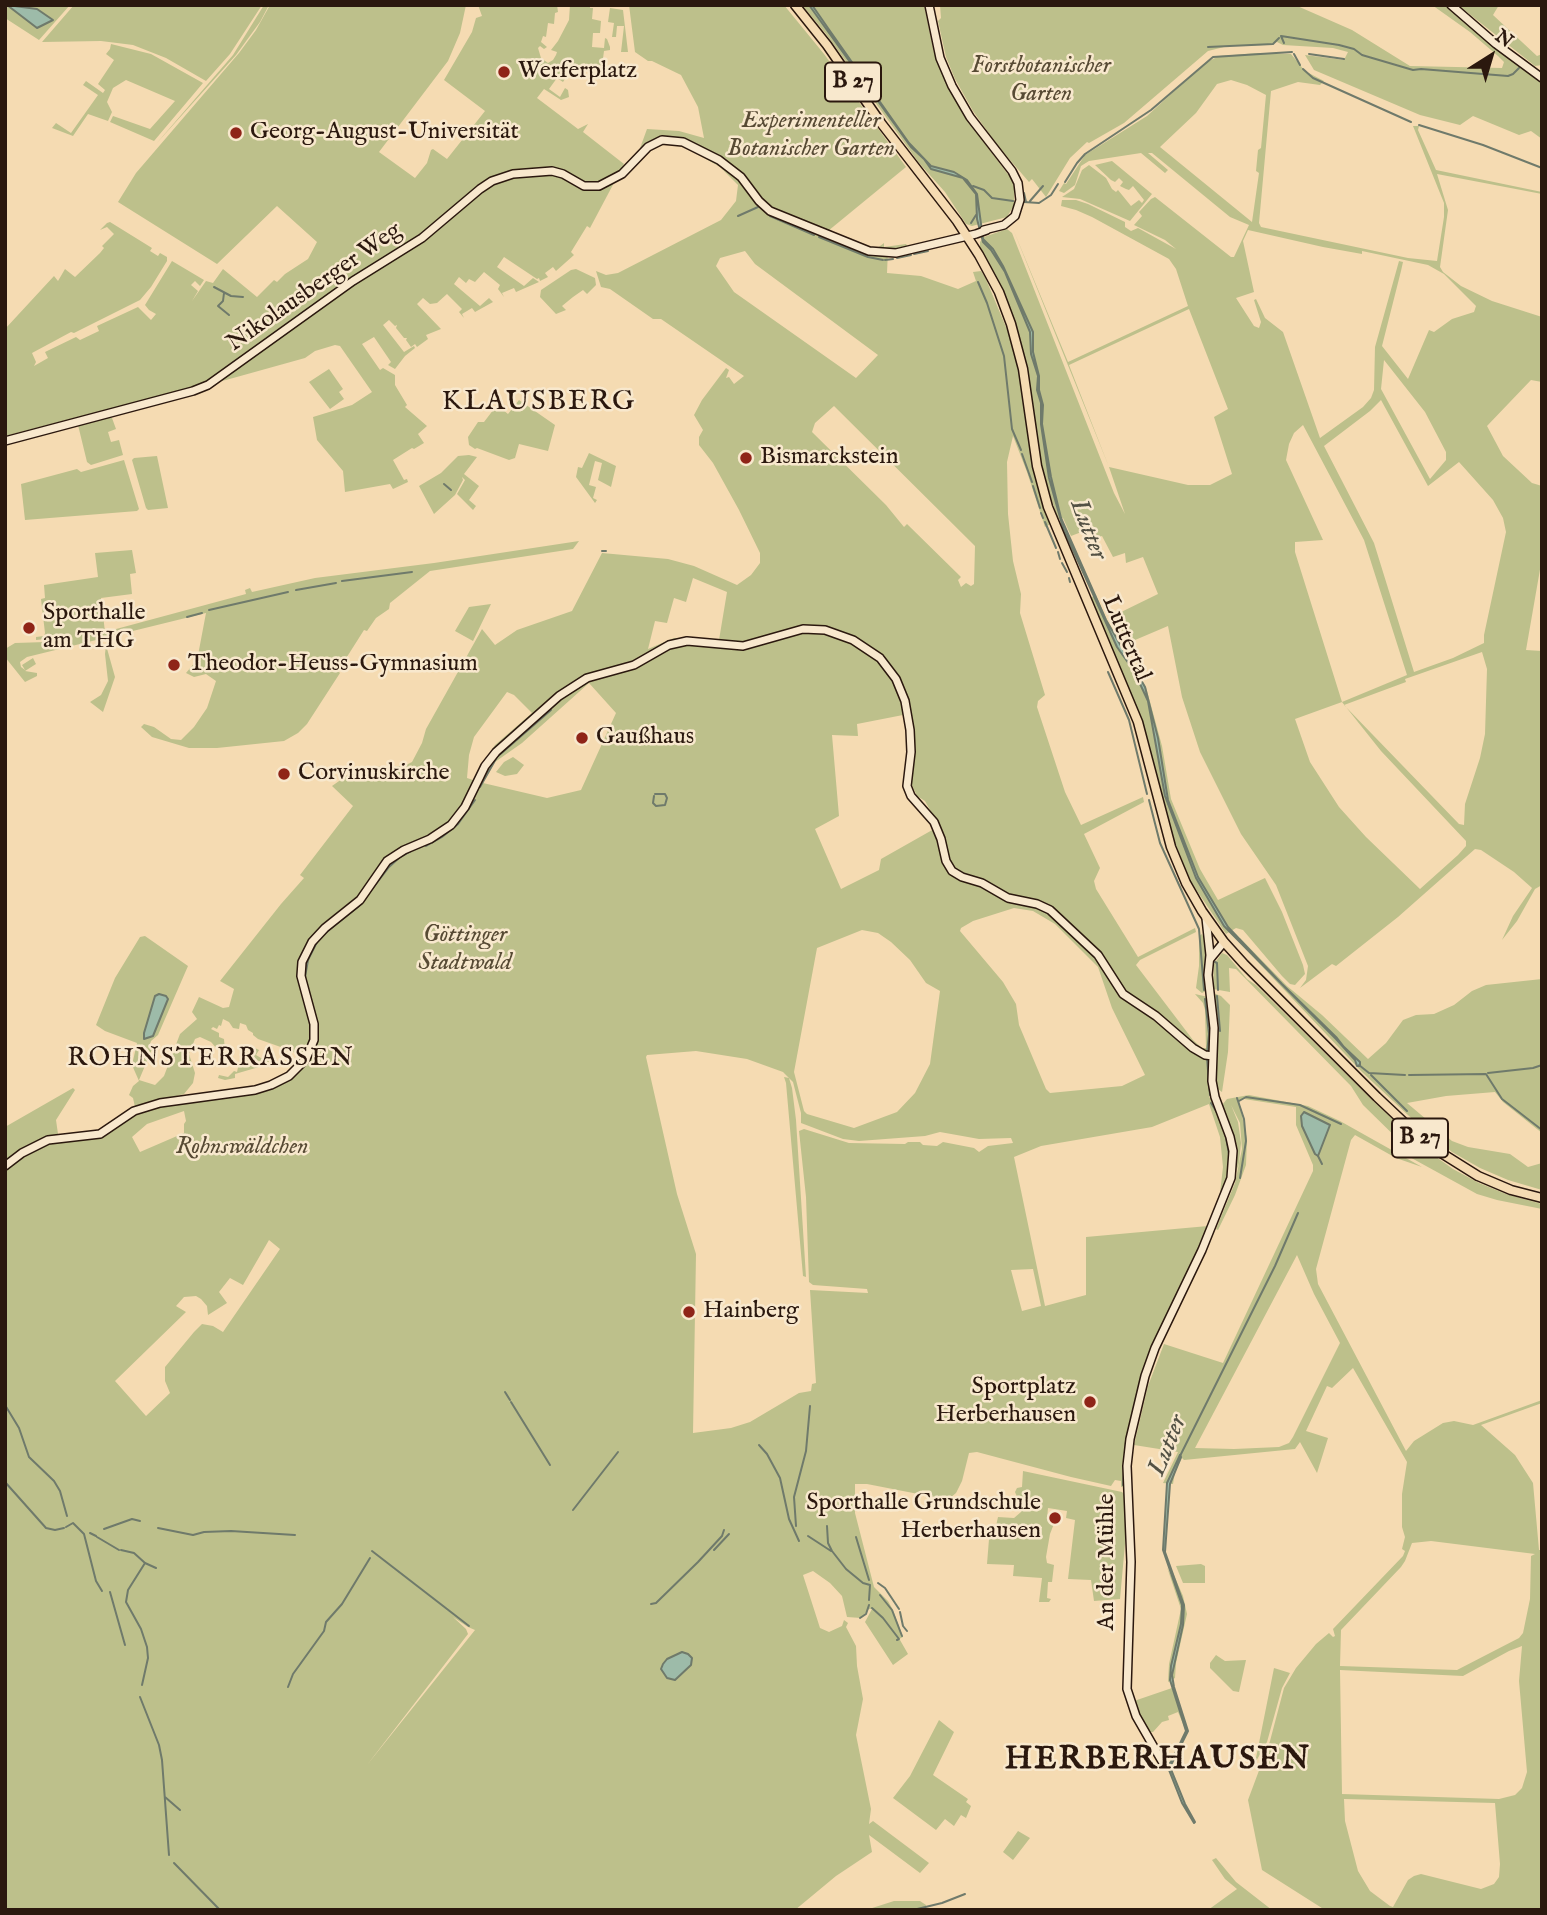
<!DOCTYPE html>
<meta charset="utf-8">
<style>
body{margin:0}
#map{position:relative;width:1547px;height:1915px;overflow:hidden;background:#f5dbb2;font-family:"IM FELL English",serif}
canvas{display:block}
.frame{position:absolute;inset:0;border:7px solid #2b180e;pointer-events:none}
.north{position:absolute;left:1456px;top:21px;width:70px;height:70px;-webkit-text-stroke:5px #f8e8cd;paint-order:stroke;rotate:37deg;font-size:19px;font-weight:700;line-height:28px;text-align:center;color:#2b180e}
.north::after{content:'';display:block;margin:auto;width:24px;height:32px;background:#2b180e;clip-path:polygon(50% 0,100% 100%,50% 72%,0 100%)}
</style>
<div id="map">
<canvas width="1547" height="1915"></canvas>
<div class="frame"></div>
<div class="north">N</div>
</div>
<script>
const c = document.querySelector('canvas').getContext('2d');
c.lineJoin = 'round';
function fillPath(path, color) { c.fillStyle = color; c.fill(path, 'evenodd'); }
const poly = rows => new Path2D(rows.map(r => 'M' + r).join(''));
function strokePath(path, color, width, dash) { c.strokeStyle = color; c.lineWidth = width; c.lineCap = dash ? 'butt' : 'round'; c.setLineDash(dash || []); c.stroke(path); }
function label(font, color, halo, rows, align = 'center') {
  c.font = font + ' "IM FELL English",serif'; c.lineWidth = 5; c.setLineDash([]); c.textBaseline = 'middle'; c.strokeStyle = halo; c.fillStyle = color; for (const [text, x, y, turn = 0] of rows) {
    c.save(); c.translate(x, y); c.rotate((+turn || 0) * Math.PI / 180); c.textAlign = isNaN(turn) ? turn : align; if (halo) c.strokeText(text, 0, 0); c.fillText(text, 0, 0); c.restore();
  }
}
const green = poly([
 [5,5,46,6,70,5,39,40,5,18],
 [74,5,262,5,230,54,206,81,166,58,133,45,101,41,42,42],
 [264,5,269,5,260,22,236,55,156,144,233,55],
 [270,5,466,5,460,33,448,61,379,152,415,178,427,163,431,150,433,149,447,159,485,111,444,80,472,32,476,18,482,16,478,5,557,5,558,12,555,13,554,24,548,23,546,37,543,36,541,42,547,47,544,49,540,46,538,48,541,58,548,63,553,60,556,55,557,52,551,50,558,41,569,20,570,5,590,5,590,8,593,8,592,19,601,21,600,33,593,33,592,47,604,48,605,38,607,39,610,47,610,50,604,51,602,66,588,66,584,63,576,76,570,71,563,82,557,78,549,89,560,97,565,88,568,90,569,97,561,100,544,89,537,98,578,129,588,124,583,132,624,164,590,228,587,226,571,252,574,255,556,271,553,267,545,273,548,277,540,281,539,278,537,279,504,257,497,267,524,286,533,278,539,282,516,292,514,288,502,293,504,297,498,289,500,285,484,272,475,282,469,279,466,283,459,277,454,284,480,306,489,298,493,302,475,312,472,308,462,314,464,318,459,312,462,309,447,294,437,303,430,304,423,298,417,304,441,329,426,335,428,339,417,347,415,344,411,347,406,340,407,338,404,338,396,328,397,325,395,326,389,320,383,325,404,352,414,346,415,348,405,356,395,369,388,365,391,362,374,337,362,344,380,370,383,368,395,375,395,385,407,405,405,407,427,426,418,434,424,443,414,449,412,448,393,460,404,480,407,479,408,482,393,489,390,484,345,492,343,471,317,440,313,417,352,405,372,392,340,346,335,345,315,351,305,358,226,380,197,386,5,436,5,329,54,276,58,281,65,269,75,277,100,253,104,248,102,246,114,234,107,227,100,230,107,223,110,222,152,248,150,251,158,256,160,253,167,257,167,261,151,287,140,300,74,333,71,332,32,353,36,362,34,366,48,358,45,352,76,337,80,340,99,331,97,326,138,307,151,320,156,314,149,310,145,305,172,261,204,280,200,286,195,281,191,285,198,291,192,301,206,281,213,283,223,269,257,297,274,280,277,282,285,274,308,259,317,242,277,206,217,264,118,202,136,173,239,53,256,30],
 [629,5,784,5,824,54,906,167,828,231,876,249,884,243,884,247,906,244,908,247,888,250,887,273,921,276,958,289,976,281,973,272,981,271,985,277,1011,339,1021,383,1036,479,1052,523,1045,527,1027,472,1013,436,1007,462,1008,514,1013,561,1021,594,1020,613,1045,695,1038,701,1037,707,1065,792,1081,825,1143,797,1144,802,1084,834,1100,868,1094,881,1096,889,1138,957,1195,928,1196,932,1140,960,1136,965,1193,1040,1202,1048,1206,1048,1205,1010,1203,1003,1195,994,1208,997,1211,1046,1207,1051,1196,1049,1158,1013,1127,994,1117,983,1099,952,1050,907,1036,901,1008,895,983,881,960,874,952,868,948,862,939,826,925,801,917,796,909,779,904,781,908,748,906,719,903,715,857,724,858,736,832,735,839,816,815,829,841,889,879,870,881,859,934,829,943,860,946,869,954,876,980,885,1004,898,1039,907,1049,912,1096,956,1120,994,1159,1022,1193,1052,1208,1060,1211,1093,1209,1097,1214,1102,1230,1146,1230,1170,1224,1193,1198,1256,1149,1358,1128,1440,1125,1486,1121,1487,1121,1481,1115,1480,1111,1486,1071,1477,977,1452,969,1453,962,1481,956,1493,950,1498,944,1499,867,1484,855,1484,855,1513,874,1587,888,1601,893,1610,903,1637,897,1640,900,1640,908,1654,893,1665,865,1622,872,1609,869,1609,861,1618,847,1617,842,1596,830,1583,813,1571,803,1575,820,1628,829,1632,842,1626,844,1620,848,1623,846,1627,856,1646,857,1666,863,1699,856,1735,871,1809,869,1824,873,1821,929,1863,920,1873,869,1835,872,1852,836,1876,795,1910,5,1910,5,1169,35,1148,70,1138,97,1137,134,1114,160,1107,246,1095,271,1089,292,1077,307,1062,292,1051,258,1039,253,1035,253,1033,248,1030,246,1025,240,1023,239,1029,233,1028,229,1022,223,1019,221,1026,219,1025,217,1029,213,1027,211,1029,219,1033,219,1037,224,1039,225,1052,218,1050,211,1042,200,1037,195,1039,189,1054,195,1073,193,1083,184,1094,135,1107,133,1098,129,1095,133,1086,139,1081,132,1065,137,1043,105,1031,96,1025,115,978,140,937,145,936,188,966,158,1035,151,1041,150,1044,153,1047,139,1080,155,1085,164,1076,180,1034,197,1019,192,1012,199,997,223,1008,229,1007,234,989,220,981,281,904,304,878,300,875,353,806,332,786,359,767,404,766,412,762,422,743,426,729,482,629,495,645,517,630,572,611,602,553,668,559,694,566,737,585,751,575,760,563,760,553,739,510,713,463,699,445,699,437,703,430,694,415,702,400,726,368,729,370,726,378,729,377,734,384,744,376,661,319,653,319,610,289,601,287,596,271,606,275,618,273,721,220,736,201,738,185,720,167,685,147,665,144,643,154,657,144,673,142,718,160,733,172,734,168,710,152,671,137,655,140,639,151,647,129,679,131,704,138,698,107,681,75,652,61,648,61,635,52],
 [745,251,755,264,878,355,856,378,734,292,716,266,720,258],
 [834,406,975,546,974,584,971,586,966,583,961,587,958,580,961,577,907,524,904,527,886,505,812,432,815,423],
 [693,578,727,592,719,640,674,638,648,649,655,621,667,623,674,598,686,602],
 [589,683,616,713,581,790,547,798,483,783,495,762,522,743],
 [507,692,514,695,532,713,495,745,473,780,467,778,469,755,474,737],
 [1014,908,1033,911,1055,924,1098,967,1112,1008,1145,1075,1122,1086,1050,1093,1046,1089,1019,1025,1016,1004,1003,982,960,931,961,928,973,921],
 [862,930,878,933,891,942,910,960,926,983,940,991,930,1064,915,1093,897,1112,854,1128,807,1114,804,1111,794,1072,817,948],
 [696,1051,747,1059,783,1072,793,1082,801,1113,801,1123,843,1139,859,1141,925,1136,940,1132,979,1139,1011,1138,1013,1143,988,1146,979,1152,974,1148,943,1142,937,1146,923,1145,920,1142,908,1142,905,1144,849,1143,804,1129,799,1131,806,1197,809,1282,813,1285,867,1289,868,1293,810,1290,816,1383,812,1384,811,1391,799,1393,750,1422,731,1428,693,1433,696,1254,677,1194,646,1057,647,1055],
 [1209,1104,1220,1137,1223,1167,1220,1193,1208,1226,1086,1237,1086,1295,1045,1306,1014,1157,1041,1146,1152,1127],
 [184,1111,186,1121,184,1124,184,1133,140,1152,132,1137,147,1124],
 [269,1240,280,1249,223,1332,213,1326,202,1324,194,1332,165,1367,165,1381,170,1393,146,1416,115,1381,186,1312,176,1306,184,1297,196,1296,201,1299,207,1306,208,1315,227,1303,219,1292,230,1278,243,1285],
 [1033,1269,1041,1306,1022,1311,1011,1270],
 [453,1617,468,1627,475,1630,367,1765,468,1634,466,1629],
 [802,5,809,5,828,32,830,30,812,5,924,5,934,53,949,89,970,124,1010,177,1014,185,1014,205,1007,217,972,226,966,224,945,192,919,163,826,34],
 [940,5,1295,5,1352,30,1410,66,1502,68,1504,62,1498,56,1470,32,1432,5,1447,5,1466,23,1542,81,1542,139,1531,131,1519,135,1473,116,1460,125,1420,115,1314,70,1305,55,1344,60,1348,52,1333,48,1283,45,1277,42,1267,45,1228,46,1208,51,1124,123,1089,143,1087,142,1070,158,1046,197,1032,179,1029,182,997,145,973,111,955,79,946,57,938,21,941,18],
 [1458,5,1499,5,1493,15,1537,56,1542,54,1542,65,1535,66],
 [610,8,623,10,628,52,621,52,624,26,617,26,616,37,612,37,614,23,608,22],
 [111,44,151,54,203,83,154,141,110,122,113,116,150,129,175,101,126,80,113,88,107,102,112,112,108,121,88,114,73,136,52,128,56,123,71,133,98,95,83,85,86,81,103,93,105,90,98,84,114,60,106,54,110,49],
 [1258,53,1291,54,1305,71,1324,81,1320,85,1298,82,1271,91,1259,223,1261,227,1408,258,1437,261,1444,217,1444,203,1413,126,1419,126,1418,130,1436,170,1542,192,1542,194,1437,174,1448,210,1440,267,1443,272,1461,286,1492,301,1542,317,1542,382,1531,380,1487,426,1503,456,1532,483,1542,486,1542,558,1526,650,1542,651,1542,885,1535,889,1517,921,1502,940,1513,916,1532,888,1514,872,1481,850,1475,849,1398,917,1336,966,1332,964,1300,988,1306,980,1308,966,1276,885,1241,834,1200,752,1182,697,1168,626,1128,643,1115,615,1158,594,1143,557,1126,563,1125,553,1113,557,1102,536,1096,538,1092,528,1071,536,1063,518,1058,520,1040,462,1025,362,1017,332,1005,295,980,247,980,242,984,237,1007,229,1012,233,1114,493,1125,514,1109,467,1013,229,1068,362,1188,306,1176,269,1169,259,1092,217,1076,210,1061,206,1062,200,1076,200,1088,204,1125,222,1125,227,1131,231,1138,228,1176,249,1165,240,1134,225,1142,216,1139,212,1151,199,1155,197,1231,257,1234,257,1249,225,1230,217,1152,153,1148,153,1168,170,1165,173,1141,153,1089,161,1081,166,1075,185,1064,193,1059,191,1064,183,1066,184,1085,155,1147,116,1205,63,1219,56],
 [1231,80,1247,85,1266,95,1261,148,1258,150,1256,171,1259,173,1252,222,1160,147,1196,113,1217,84],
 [1248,230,1323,247,1362,254,1362,251,1428,265,1444,274,1476,306,1474,312,1452,319,1434,332,1429,330,1408,379,1382,346,1401,271,1403,262,1399,261,1375,347,1374,390,1371,398,1363,407,1320,438,1283,332,1265,318,1256,299,1254,300,1261,322,1259,328,1254,326,1236,298,1254,292,1243,241],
 [1189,309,1228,409,1214,417,1232,474,1210,485,1188,485,1109,467,1069,365],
 [1384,360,1425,412,1446,452,1446,460,1430,479,1381,389],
 [1381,400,1428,486,1459,462,1493,500,1503,518,1506,532,1484,635,1484,643,1453,658,1414,672,1374,543,1324,446,1370,411],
 [1303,425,1364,540,1407,675,1342,702,1295,552,1295,542,1323,540,1286,460,1289,444,1294,433],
 [1482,652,1487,669,1485,734,1480,758,1465,804,1464,825,1459,824,1344,705,1406,682,1405,679],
 [1342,702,1381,751,1466,841,1466,846,1458,855,1420,889,1366,837,1339,807,1310,762,1295,719],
 [1112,161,1152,194,1130,221,1080,199,1062,197,1074,189,1082,170,1089,165,1106,178,1112,189,1116,192,1118,190,1131,206,1139,200,1142,203,1144,200,1133,186,1129,190,1126,189,1120,186,1123,182,1119,178,1115,182,1111,180,1095,165],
 [571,270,576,269,595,278,596,285,587,294,583,290,573,297,562,306,566,310,556,314,540,297,541,290],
 [329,369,343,389,339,392,344,399,330,409,309,382],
 [519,400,555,425,548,451,519,444,515,458,509,460,477,448,475,449,469,445,468,437,478,422,484,422,497,405,508,414],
 [110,417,112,418,116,429,108,432,111,442,119,440,123,455,91,465,87,462,78,425],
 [589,453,616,466,611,487,598,480,602,463,595,461,589,485,596,487,593,498,597,500,595,503,576,477,578,467,582,468],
 [469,455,477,457,464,474,479,486,469,500,476,506,473,510,457,494,465,480,462,477,463,480,455,495,434,514,419,486,441,473,458,456],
 [157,456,168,508,148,510,146,508,132,460,134,458],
 [124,460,139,509,137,511,25,520,21,484,77,469,81,472],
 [579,541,573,549,430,571,390,603,389,609,376,618,367,631,364,630,338,671,340,673,307,724,298,733,284,741,217,748,189,748,152,737,141,727,144,724,154,727,171,739,181,740,194,727,207,708,216,681,206,674,194,677,186,673,196,661,199,650,206,613,27,657,20,662,21,667,25,670,22,665,33,658,36,664,25,671,37,673,37,676,25,682,5,657,5,649,15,643,46,642,45,639,36,640,36,637,44,636,45,633,41,599,45,598,44,585,98,577,95,553,132,550,136,573,130,574,132,594,101,598,105,632,246,594,245,590,250,588,252,592,315,578,434,563],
 [1096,595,1106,618,1146,687,1162,746,1171,799,1200,869,1218,900,1265,878,1282,912,1303,965,1305,974,1295,985,1290,984,1282,976,1243,930,1236,928,1226,934,1191,882,1171,833,1142,719,1092,600,1092,597],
 [491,604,473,641,455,631,469,607],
 [106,645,115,677,103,712,90,702,101,695,108,681,105,654],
 [513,757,524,765,517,774,505,776,496,772,504,762],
 [1202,934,1207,946,1205,966,1206,991,1202,993,1196,988,1199,966,1199,936],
 [1240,938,1287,986,1322,1015,1368,1059,1386,1043,1403,1020,1416,1015,1434,1014,1454,1005,1472,991,1486,985,1542,979,1542,1133,1503,1102,1495,1092,1446,1096,1407,1103,1452,1141,1468,1147,1510,1154,1528,1167,1542,1163,1542,1190,1508,1180,1480,1168,1452,1152,1424,1130,1362,1072,1237,940],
 [1222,953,1227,955,1247,979,1256,985,1373,1101,1425,1149,1453,1169,1479,1183,1506,1194,1542,1204,1542,1209,1497,1200,1477,1194,1406,1155,1409,1150,1363,1105,1351,1086,1236,969,1229,968,1230,992,1213,989,1214,964],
 [1216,994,1221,996,1230,1005,1228,1052,1222,1092,1215,1087,1213,996],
 [253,1047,259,1050,256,1055,261,1058,264,1060,267,1054,275,1058,259,1067,235,1074,235,1078,225,1080,218,1078,219,1075,228,1077,234,1071,237,1072,239,1063,246,1062,248,1053,251,1054],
 [784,1077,789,1078,792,1088,796,1120,806,1277,803,1276,786,1083],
 [73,1088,75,1090,56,1120,58,1134,31,1144,5,1161,5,1127],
 [1249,1095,1308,1106,1340,1121,1422,1167,1396,1158,1355,1135,1351,1140,1316,1269,1318,1284,1406,1451,1414,1441,1443,1423,1454,1421,1473,1425,1542,1400,1542,1403,1481,1425,1515,1455,1533,1483,1539,1550,1542,1550,1542,1910,1325,1910,1262,1870,1248,1800,1270,1741,1284,1688,1296,1668,1316,1644,1329,1633,1333,1637,1335,1636,1333,1629,1403,1556,1405,1551,1402,1549,1405,1537,1402,1527,1402,1494,1407,1462,1353,1368,1332,1388,1327,1386,1306,1431,1328,1438,1317,1473,1300,1442,1295,1449,1184,1460,1182,1458,1175,1472,1173,1484,1163,1483,1178,1452,1134,1445,1148,1386,1164,1344,1223,1363,1313,1171,1313,1165,1296,1125,1296,1107,1244,1099,1239,1101,1247,1139,1246,1165,1235,1195,1218,1230,1216,1229,1235,1183,1242,1149,1240,1123,1231,1105,1238,1122,1241,1143,1239,1163,1233,1182,1235,1170,1228,1118,1222,1105,1227,1099],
 [1297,1255,1314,1294,1340,1343,1293,1437,1289,1443,1279,1447,1234,1449,1195,1448],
 [1431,1541,1535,1554,1531,1556,1530,1599,1523,1633,1519,1638,1457,1670,1340,1666,1341,1630,1401,1567,1405,1561,1412,1543],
 [1522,1646,1519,1681,1527,1772,1522,1788,1515,1795,1499,1799,1342,1794,1340,1670,1463,1676,1509,1651],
 [1344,1799,1495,1803,1500,1864,1499,1877,1494,1884,1481,1889,1421,1874,1414,1876,1408,1880,1393,1907,1390,1906,1370,1891,1358,1871,1345,1821],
 [1023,1471,1122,1492,1125,1495,1125,1544,1120,1599,1094,1601,1091,1580,1068,1579,1075,1520,1066,1518,1067,1511,1048,1508,1047,1519,1055,1521,1050,1534,1046,1557,1047,1563,1054,1565,1052,1582,1048,1582,1047,1598,1051,1599,1049,1602,1039,1602,1042,1578,1013,1576,1014,1565,987,1564,989,1539,994,1535,998,1517,1014,1518,1021,1512,1021,1506,1015,1492,1017,1488,1022,1487],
 [1201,1564,1205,1566,1205,1583,1183,1583,1176,1566],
 [1170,1566,1183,1596,1187,1614,1176,1663,1175,1678,1168,1682,1169,1664,1181,1609,1167,1567,1182,1599],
 [1216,1655,1225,1661,1246,1660,1239,1692,1233,1691,1210,1668,1210,1663],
 [1274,1668,1290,1673,1282,1688,1267,1742,1255,1763],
 [1172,1688,1186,1731,1178,1712,1168,1716,1169,1720,1162,1722,1153,1732,1149,1732,1140,1717,1134,1701],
 [939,1720,954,1732,933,1775,968,1799,966,1802,971,1806,966,1818,961,1815,954,1826,945,1819,936,1830,893,1798,910,1776],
 [1018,1831,1030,1838,1013,1860,1003,1852],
 [1216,1858,1236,1882,1272,1910,1208,1910,1237,1889,1225,1879,1212,1860],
 [894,1901,920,1901,926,1905,926,1909,866,1910]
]);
const water = poly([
 [7,5,37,9,53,20,37,28,7,5],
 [809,5,812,5,830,31,909,143,931,166,954,172,967,180,977,194,983,239,993,249,1003,266,1033,332,1033,352,1039,376,1039,390,1043,405,1042,424,1051,477,1061,518,1106,620,1145,687,1158,738,1168,800,1198,877,1228,927,1282,984,1337,1038,1344,1047,1360,1062,1360,1066,1357,1066,1355,1060,1336,1039,1224,926,1196,878,1165,796,1148,701,1134,671,1117,647,1063,528,1049,478,1041,424,1041,403,1037,390,1038,376,1031,354,1030,332,1005,272,991,250,983,242,977,219,976,194,963,178,931,169,924,159,911,147,809,5],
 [159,994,166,996,168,999,153,1036,144,1039,144,1033,155,996,159,994],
 [1304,1112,1330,1125,1318,1156,1315,1154,1302,1126,1301,1116,1304,1112],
 [1180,1455,1181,1457,1170,1484,1165,1552,1184,1605,1183,1625,1172,1675,1174,1687,1188,1731,1170,1767,1185,1804,1195,1822,1194,1823,1182,1803,1167,1765,1171,1762,1186,1731,1170,1680,1171,1666,1181,1624,1182,1605,1163,1550,1167,1483,1180,1455],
 [682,1652,688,1654,692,1658,691,1665,675,1680,667,1678,661,1669,663,1664,667,1659,682,1652]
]);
const stream = poly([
 [1284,43,1281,36,1339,45,1354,49,1362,55,1413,70,1421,69,1508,76,1513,74,1519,68],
 [1208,47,1273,44,1279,38],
 [1294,54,1300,65],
 [1309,54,1344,59],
 [1303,69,1313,78,1411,122],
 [1419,125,1483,145,1542,168],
 [1065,182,1077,163,1085,154,1151,110,1213,57,1292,52],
 [973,186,984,190,992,198,1013,201],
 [1024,193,1026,202],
 [1030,201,1043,186],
 [1024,202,1039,203,1051,195,1058,184],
 [738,216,758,207],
 [770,216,814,235],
 [971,223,976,215],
 [819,237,868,257,883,260],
 [914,254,928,251],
 [897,258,911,255],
 [885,260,893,259],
 [978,282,987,303,1004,356,1012,429,1021,450],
 [214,287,231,296,243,297],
 [224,293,223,301,218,306,229,315],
 [1022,454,1032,482],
 [444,484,451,490],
 [1033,486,1040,508],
 [1041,513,1043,518],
 [1045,522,1056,548],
 [602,551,606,551],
 [1058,552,1060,559],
 [1062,563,1067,572],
 [1069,578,1070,582],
 [342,581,412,572],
 [296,590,336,583],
 [209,610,288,592],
 [187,617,202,613],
 [1108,672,1129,720,1147,794],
 [480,787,497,757,551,710],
 [654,796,653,803,656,806,665,805,667,798,665,794,655,794],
 [1149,800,1160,843,1199,929,1204,990],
 [426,846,442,837,458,824,475,800],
 [324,934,359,906,389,867,400,857,411,851],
 [1215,962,1217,963,1218,990],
 [305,977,308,960,318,940],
 [1217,996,1220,1031],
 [1205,999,1209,1034,1207,1053],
 [314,1010,317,1023,317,1043],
 [312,1052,322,1058],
 [1207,1058,1210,1095],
 [1359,1065,1369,1073,1405,1075],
 [1488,1073,1533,1068,1542,1065],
 [1371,1075,1407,1111],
 [1409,1075,1486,1074,1502,1099,1542,1130],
 [1237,1098,1244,1119,1246,1141,1240,1178],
 [1239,1101,1246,1097,1300,1105,1341,1124],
 [1211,1103,1218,1114],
 [1225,1132,1229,1154],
 [1318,1156,1322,1164],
 [505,1392,510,1400],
 [511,1402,550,1465],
 [5,1405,19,1428,29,1457,54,1481,60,1491,67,1516],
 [759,1445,767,1454,780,1478,789,1519,799,1541],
 [1180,1456,1275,1266,1298,1213],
 [5,1482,46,1528,55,1530,64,1528],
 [1123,1485,1126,1441],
 [573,1510,618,1452],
 [796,1526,794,1497,806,1451,810,1406],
 [827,1526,828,1543,832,1551,846,1569,863,1583,870,1585,869,1600],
 [66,1527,73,1523,84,1534,96,1581,102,1591],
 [158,1528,193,1535,204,1532,231,1531,295,1535],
 [104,1529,132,1519,140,1521],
 [90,1533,96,1536],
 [808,1536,831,1551],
 [97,1537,119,1550],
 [856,1537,869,1580],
 [121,1550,134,1553,145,1563,156,1568],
 [714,1550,729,1534],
 [372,1551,469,1626],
 [878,1583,885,1588,899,1609],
 [110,1592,125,1645],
 [880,1595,892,1610,902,1636],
 [651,1604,656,1603,698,1562,722,1536,724,1530],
 [872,1608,883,1618,899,1639,897,1640],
 [900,1612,903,1626,907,1631],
 [860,1618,866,1614,869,1605],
 [142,1685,148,1658,147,1647,141,1629,126,1602,128,1590,145,1563],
 [288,1687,293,1674,324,1631,326,1622,342,1604,370,1558],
 [140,1697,159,1745,162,1760,169,1855],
 [165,1797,180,1810],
 [174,1863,220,1910],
 [913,1910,942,1903,965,1894]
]);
const secondary = poly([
 [929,5,940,58,952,86,970,117,1012,171,1018,183,1020,200,1015,216,1004,225,984,230],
 [1451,5,1496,44,1542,78],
 [5,441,193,391,208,385,353,281,422,238,480,189,492,181,513,174,552,171,563,174,584,186,599,186,622,174,648,147,662,140,683,142,719,160,741,177,759,201,770,211,869,251,896,253,976,234,987,230],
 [1210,959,1224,942],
 [5,1166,22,1153,48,1140,100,1134,134,1111,160,1103,255,1090,271,1085,289,1076,306,1059,314,1040,314,1024,301,976,302,962,312,942,325,928,360,900,387,861,404,850,430,839,451,825,465,807,485,766,496,752,559,696,587,678,634,665,669,645,687,641,743,646,803,629,825,630,853,640,880,658,896,679,905,701,910,730,911,752,907,786,911,796,934,822,941,839,946,861,952,871,962,877,982,883,1008,898,1037,904,1050,910,1098,955,1123,994,1156,1016,1193,1048,1205,1055,1213,1056],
 [1163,1763,1136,1716,1127,1689,1131,1562,1127,1466,1130,1439,1145,1376,1155,1348,1202,1250,1231,1178,1233,1151,1230,1137,1215,1097,1212,1081,1214,1028,1208,975,1210,955,1206,918]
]);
const primary = poly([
 [795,5,827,45,881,123,957,221,979,255,999,292,1011,324,1023,369,1037,466,1048,507,1138,722,1171,847,1186,883,1202,911,1224,942,1244,964,1377,1097,1427,1144,1478,1176,1511,1190,1542,1198]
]);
const markers = [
 [504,72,7,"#8f2418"],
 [236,133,7,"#8f2418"],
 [746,458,7,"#8f2418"],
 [29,628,7,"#8f2418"],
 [174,665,7,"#8f2418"],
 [582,738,7,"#8f2418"],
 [284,774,7,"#8f2418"],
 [689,1312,7,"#8f2418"],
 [1090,1402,7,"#8f2418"],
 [1055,1518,7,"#8f2418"]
];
const shields = [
 [853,82,56],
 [1420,1138,56]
];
const shieldNames = [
 ["B 27",853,82],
 ["B 27",1420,1138]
];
const parkNames = [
 ["Forstbotanischer",1041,67],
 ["Garten",1041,95],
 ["Experimenteller",811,122],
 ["Botanischer Garten",811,150],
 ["Göttinger",465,936],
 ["Stadtwald",465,964],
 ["Rohnswäldchen",242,1148]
];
const poiNames = [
 ["Werferplatz",518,72],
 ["Georg-August-Universität",250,133],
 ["Bismarckstein",760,458],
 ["Sporthalle",43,614],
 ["am THG",43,642],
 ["Theodor-Heuss-Gymnasium",188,665],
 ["Gaußhaus",596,738],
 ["Corvinuskirche",298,774],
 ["Hainberg",703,1312],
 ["Sportplatz",1076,1388,"right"],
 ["Herberhausen",1076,1416,"right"],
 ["Sporthalle Grundschule",1041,1504,"right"],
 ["Herberhausen",1041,1532,"right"]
];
const streetNames = [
 ["Nikolausberger Weg",315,288,-35],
 ["Luttertal",1125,639,67],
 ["An der Mühle",1108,1562,-90]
];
const waterNames = [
 ["Lutter",1087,530,69],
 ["Lutter",1169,1446,-68]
];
const neighbourhoodNames = [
 ["ROHNSTERRASSEN",211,1060]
];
const quarterNames = [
 ["KLAUSBERG",539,403]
];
const districtNames = [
 ["HERBERHAUSEN",1158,1761]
];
fillPath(green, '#bdc08b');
fillPath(water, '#9dbba9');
strokePath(water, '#6f7a6b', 2);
strokePath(stream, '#6f7a6b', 2);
strokePath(secondary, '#2b180e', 10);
strokePath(primary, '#2b180e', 11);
strokePath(secondary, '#f8e8cd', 7);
strokePath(primary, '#f5dbb2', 8);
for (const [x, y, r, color] of markers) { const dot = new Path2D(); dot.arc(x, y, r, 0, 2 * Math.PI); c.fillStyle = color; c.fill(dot); strokePath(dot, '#f8e8cd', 2.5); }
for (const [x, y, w] of shields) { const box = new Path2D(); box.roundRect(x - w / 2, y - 19.5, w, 39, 5); c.fillStyle = '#f8e8cd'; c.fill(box); strokePath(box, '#2b180e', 2); }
label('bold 23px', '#2b180e', null, shieldNames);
label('italic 24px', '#574a34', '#f8e8cd', parkNames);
label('24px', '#2b180e', '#f8e8cd', poiNames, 'left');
label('24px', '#2b180e', '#f8e8cd', streetNames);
label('italic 26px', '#535144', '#f8e8cd', waterNames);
c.letterSpacing = '2px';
label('26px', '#2b180e', '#f8e8cd', neighbourhoodNames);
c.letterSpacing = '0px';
c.letterSpacing = '2px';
label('28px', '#2b180e', '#f8e8cd', quarterNames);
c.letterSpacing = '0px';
c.letterSpacing = '2px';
label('bold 32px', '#2b180e', '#f8e8cd', districtNames);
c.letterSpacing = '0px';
</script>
